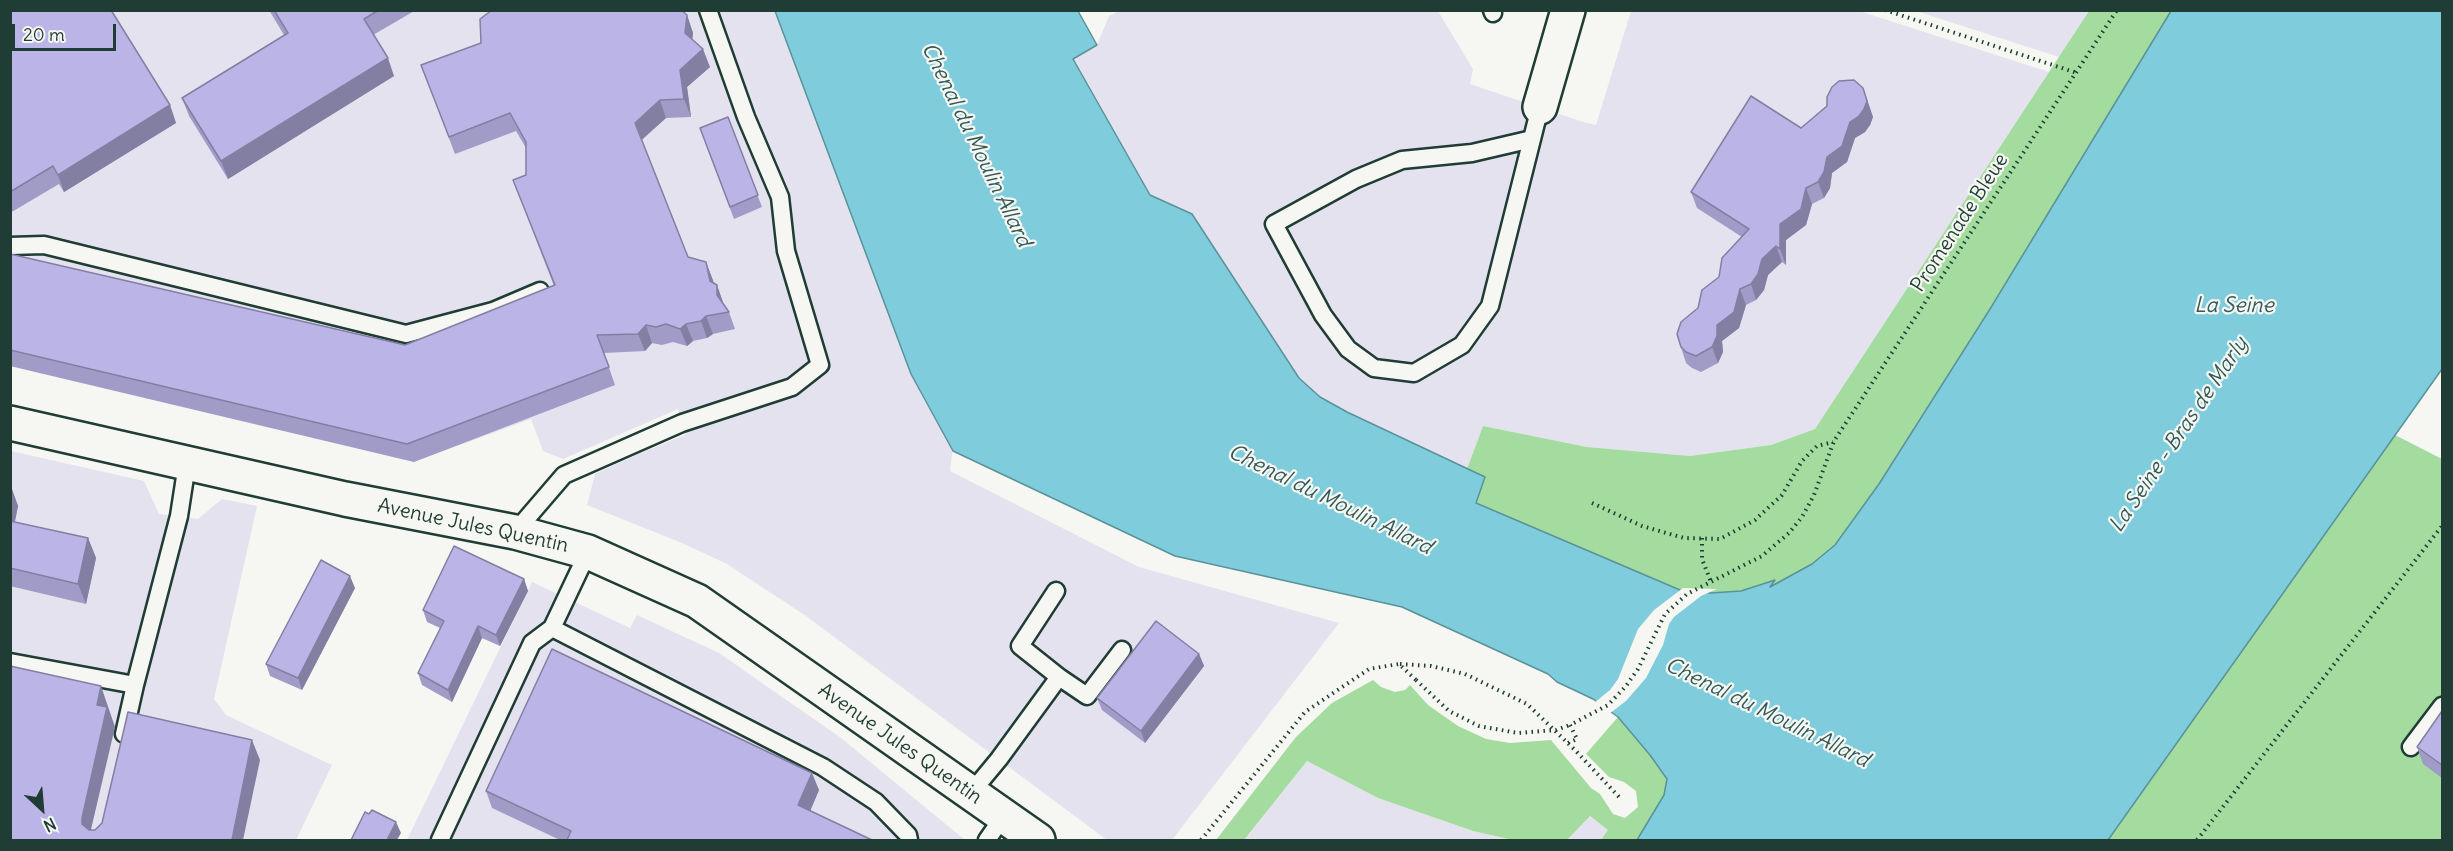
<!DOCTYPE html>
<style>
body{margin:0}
#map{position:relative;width:2453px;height:851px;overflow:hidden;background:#f6f6f2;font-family:Delius,sans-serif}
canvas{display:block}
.frame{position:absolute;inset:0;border:12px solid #1f3d34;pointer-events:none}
.north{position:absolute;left:12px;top:779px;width:60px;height:60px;-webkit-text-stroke:4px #f6f6f2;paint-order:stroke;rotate:154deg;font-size:16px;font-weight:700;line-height:24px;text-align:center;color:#1f3d34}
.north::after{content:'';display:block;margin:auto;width:21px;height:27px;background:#1f3d34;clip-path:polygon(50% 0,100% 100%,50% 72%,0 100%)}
.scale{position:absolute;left:12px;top:24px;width:104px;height:27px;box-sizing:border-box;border:3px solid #1f3d34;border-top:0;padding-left:8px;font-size:18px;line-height:21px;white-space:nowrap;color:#1f3d34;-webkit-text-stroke:4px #f6f6f2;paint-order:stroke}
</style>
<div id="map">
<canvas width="2453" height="851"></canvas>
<div class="frame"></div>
<div class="north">N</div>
<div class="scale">20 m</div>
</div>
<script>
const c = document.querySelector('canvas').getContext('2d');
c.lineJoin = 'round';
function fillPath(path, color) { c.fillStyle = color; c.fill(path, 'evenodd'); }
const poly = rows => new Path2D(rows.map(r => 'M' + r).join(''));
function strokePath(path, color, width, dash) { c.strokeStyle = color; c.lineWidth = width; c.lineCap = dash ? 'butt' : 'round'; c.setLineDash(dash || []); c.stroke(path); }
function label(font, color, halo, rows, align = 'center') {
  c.font = font + ' Delius,sans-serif'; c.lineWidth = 4.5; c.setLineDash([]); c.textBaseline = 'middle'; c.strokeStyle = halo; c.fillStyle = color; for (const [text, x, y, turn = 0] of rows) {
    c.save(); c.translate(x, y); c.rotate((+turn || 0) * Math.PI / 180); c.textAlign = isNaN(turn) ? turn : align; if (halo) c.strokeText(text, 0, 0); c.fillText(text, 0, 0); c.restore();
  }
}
const built = poly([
 [1856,10,2049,72,1815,429,1771,445,1690,456,1587,447,1483,426,1467,469,1347,412,1320,397,1299,378,1286,359,1192,214,1150,195,1073,59,1097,45,1109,16,1119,11,1438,11,1473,69,1470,84,1583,122,1596,125,1631,11],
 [11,11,775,11,911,374,923,398,953,447,950,471,1139,567,1339,623,1172,840,1107,840,806,616,727,564,682,543,587,505,595,474,641,453,685,435,678,409,563,459,543,451,531,419,414,462,11,362],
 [1916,11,2089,11,2059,57],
 [11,451,144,481,159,514,198,519,222,499,257,506,214,699,226,715,332,765,296,840,11,840],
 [532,582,630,628,637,615,719,653,841,738,965,840,407,840],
 [1307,761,1378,798,1473,831,1513,840,1244,840],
 [1589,816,1609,830,1601,840,1567,840]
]);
const green = poly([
 [2089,11,2171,11,1990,308,1879,484,1835,545,1812,564,1792,577,1769,588,1774,581,1742,591,1711,593,1680,590,1476,503,1485,477,1467,469,1483,426,1587,447,1690,456,1771,445,1815,429],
 [2395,435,2442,459,2442,840,2108,840],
 [1373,680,1381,687,1395,692,1405,690,1410,685,1428,705,1458,726,1486,739,1510,743,1551,740,1591,788,1600,794,1613,814,1625,818,1638,807,1636,791,1624,782,1609,777,1586,754,1618,717,1650,755,1667,779,1664,795,1637,840,1601,840,1608,830,1590,816,1567,840,1513,840,1473,831,1378,798,1307,761,1244,840,1216,840,1296,737,1332,703]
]);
const water = poly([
 [775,11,1078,11,1097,45,1073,59,1150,195,1192,214,1299,378,1320,397,1347,412,1485,477,1476,503,1680,590,1711,593,1741,591,1775,580,1770,587,1812,564,1835,545,1879,484,1990,309,2171,11,2442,11,2442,369,2108,840,1637,840,1664,795,1667,779,1650,755,1618,717,1593,699,1557,682,1548,674,1402,607,1175,556,953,451,911,374,775,11]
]);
const pier = poly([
 [1683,588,1717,589,1701,596,1674,617,1669,624,1663,645,1646,678,1626,701,1609,714,1594,703,1610,690,1618,679,1638,629,1654,610]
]);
const path = poly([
 [1885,10,2077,73],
 [1592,503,1642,526,1684,538,1720,539,1755,520,1782,495,1802,461,1817,446,1833,442],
 [1702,538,1702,559,1711,582],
 [1400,664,1431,666,1465,674,1527,704,1575,750,1620,798],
 [1568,743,1577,739,1570,725,1608,705,1626,686,1638,669,1665,614,1687,594,1762,556,1789,533,1802,517,1814,495,1834,441,2117,10],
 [1201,840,1305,712,1369,669,1399,664,1416,680],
 [2197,840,2442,526]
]);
const service = poly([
 [1492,10,1493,13],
 [1532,139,1472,153,1402,160,1356,179,1274,224,1323,315,1348,349,1374,368,1414,373,1462,345,1490,306,1532,139,1540,107],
 [10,246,44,245,406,334,493,311,540,291],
 [515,532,564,475,682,423,792,387,820,365,786,251,780,197,746,117,708,10],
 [1056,591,1020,646,1059,677],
 [552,628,823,767,876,802,908,835,909,840],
 [10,662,135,685,179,516,187,464],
 [124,734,135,685],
 [2411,747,2442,706],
 [970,794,999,759,1059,677,1087,696,1122,650],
 [440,840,532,643,552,628,588,552],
 [987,840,1003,817]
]);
const minor = poly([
 [1540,107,1568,10],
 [10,423,345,499,515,532,588,552,697,601,1038,840]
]);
const pathBridge = poly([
 [1416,680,1449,711,1479,726,1518,733,1556,730,1570,725]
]);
const wall = poly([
 [10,10,170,105,176,123,64,192,59,184,10,213],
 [269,10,416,10,373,35,394,76,228,179,189,116,182,98,284,35],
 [682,12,687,15,693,33,692,40,710,67,687,87,691,117,666,118,642,140,688,257,706,262,713,283,717,285,723,304,729,312,735,329,713,334,707,338,693,341,687,346,673,342,662,345,652,343,645,351,604,353,615,385,414,462,10,366,10,254,405,345,554,286,513,180,526,175,526,148,516,131,455,154,421,65,481,43],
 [1863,88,1873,117,1870,125,1865,132,1855,138,1847,162,1832,173,1830,188,1824,198,1812,204,1806,225,1786,240,1786,265,1782,262,1768,275,1764,290,1756,300,1746,305,1739,328,1722,341,1723,352,1718,363,1701,372,1692,368,1686,363,1681,347,1698,308,1719,277,1742,237,1697,208,1691,192,1801,128,1827,106],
 [728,117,762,207,734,219,700,128],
 [10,486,18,506,15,522,88,538,96,558,86,604,10,586],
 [524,579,528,591,500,646,482,638,452,702,422,685,418,673,440,628,427,622,423,610],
 [355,588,302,690,270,676,266,664],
 [1199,654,1204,666,1145,743,1102,710,1097,698],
 [2442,711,2442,778,2423,764,2417,747],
 [819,790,810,811,872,840,560,840,492,808,486,791]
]);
const shadedWall = poly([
 [687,15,693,33,691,51,685,33],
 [703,49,710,67,687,87,691,117,684,99,680,70],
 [388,58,394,76,228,179,221,161],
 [1863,88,1873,117,1870,125,1865,132,1855,138,1847,162,1832,173,1830,188,1824,198,1818,182,1827,157,1850,122],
 [660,100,666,118,641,140,635,123],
 [170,105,176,123,64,192,58,175],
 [1806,188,1812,204,1806,225,1786,240,1786,265,1780,249,1780,224],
 [1776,246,1782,262,1768,275,1764,290,1756,300,1751,284,1762,259],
 [706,262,713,280,717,298,710,281],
 [717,285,723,302,723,312,717,295],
 [1740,289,1746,305,1739,328,1722,341,1723,352,1718,363,1712,347,1717,325],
 [706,316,713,334,707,338,701,321],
 [686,324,693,341,687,346,680,329],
 [646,325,652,343,645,351,638,334],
 [11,486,18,506,11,539,10,538],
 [88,538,96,558,86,604,78,584],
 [350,576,355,588,302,690,298,678],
 [524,579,528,591,500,646,496,635],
 [478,626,482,638,452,702,448,690],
 [1199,654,1204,666,1145,743,1141,731],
 [101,686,115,727,89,838,82,824,82,818,97,705],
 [252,740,260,760,243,840,232,840],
 [812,773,819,790,805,823,798,805],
 [396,822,401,833,397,840,387,840]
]);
const building = poly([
 [10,10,111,10,170,105,58,175,53,166,10,192,10,10],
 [274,10,379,10,364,19,388,58,221,161,182,98,288,33,274,10],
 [492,10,681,10,687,15,685,33,703,49,680,70,684,99,660,100,635,123,688,257,706,262,710,281,717,285,717,295,729,312,706,316,701,321,686,324,680,329,666,324,656,327,646,325,638,334,597,335,609,367,407,444,10,350,10,254,405,345,555,285,513,180,526,175,526,142,510,113,449,137,421,65,481,43,480,19,492,10],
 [1854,80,1863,88,1867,101,1864,109,1859,116,1850,122,1842,146,1827,157,1824,172,1818,182,1806,188,1801,209,1780,224,1780,249,1776,246,1762,259,1758,274,1751,284,1740,289,1734,312,1717,325,1717,336,1712,347,1696,356,1686,352,1681,347,1677,334,1681,322,1698,308,1702,290,1719,277,1722,258,1749,229,1691,192,1751,96,1801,128,1827,106,1827,97,1832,87,1839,81,1854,80],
 [728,117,758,195,730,207,700,128,728,117],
 [10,521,88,538,78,584,10,568,10,521],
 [454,546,524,579,496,635,478,626,448,690,418,673,444,621,423,610,454,546],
 [321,560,350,576,298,678,266,664,321,560],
 [1156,621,1199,654,1141,731,1097,698,1156,621],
 [552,649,812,773,798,805,872,840,567,840,571,831,486,791,552,649],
 [10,666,101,686,97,705,107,707,82,818,82,824,89,830,95,830,102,823,128,712,252,740,232,840,10,840,10,666],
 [2442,711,2442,765,2417,747,2442,711],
 [372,810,396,822,387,840,351,840,365,812,369,814,372,810]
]);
const streetNames = [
 ["Promenade Bleue",1960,223,-57],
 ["Avenue Jules Quentin",473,526,12],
 ["Avenue Jules Quentin",900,744,35]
];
const waterNames = [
 ["Chenal du Moulin Allard",976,145,64],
 ["La Seine",2234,306],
 ["La Seine - Bras de Marly",2179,435,-56],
 ["Chenal du Moulin Allard",1330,500,26],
 ["Chenal du Moulin Allard",1767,713,26]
];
fillPath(built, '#e4e2ef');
fillPath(green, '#a4db9f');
fillPath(water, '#7fcddc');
strokePath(water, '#599399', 1.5);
fillPath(pier, '#f6f6f2');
strokePath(service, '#1f3d34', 21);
strokePath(minor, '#1f3d34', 38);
strokePath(path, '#1f3d34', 4, [1.5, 4.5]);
strokePath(service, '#f6f6f2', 16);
strokePath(minor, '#f6f6f2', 33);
strokePath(pathBridge, '#1f3d34', 4, [1.5, 4.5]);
fillPath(wall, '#a19cc7');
fillPath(shadedWall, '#837fa2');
fillPath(building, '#bbb5e7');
strokePath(building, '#837fa2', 1.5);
label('20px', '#1f3d34', '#f6f6f2', streetNames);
label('italic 21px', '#325a56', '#f6f6f2', waterNames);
</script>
